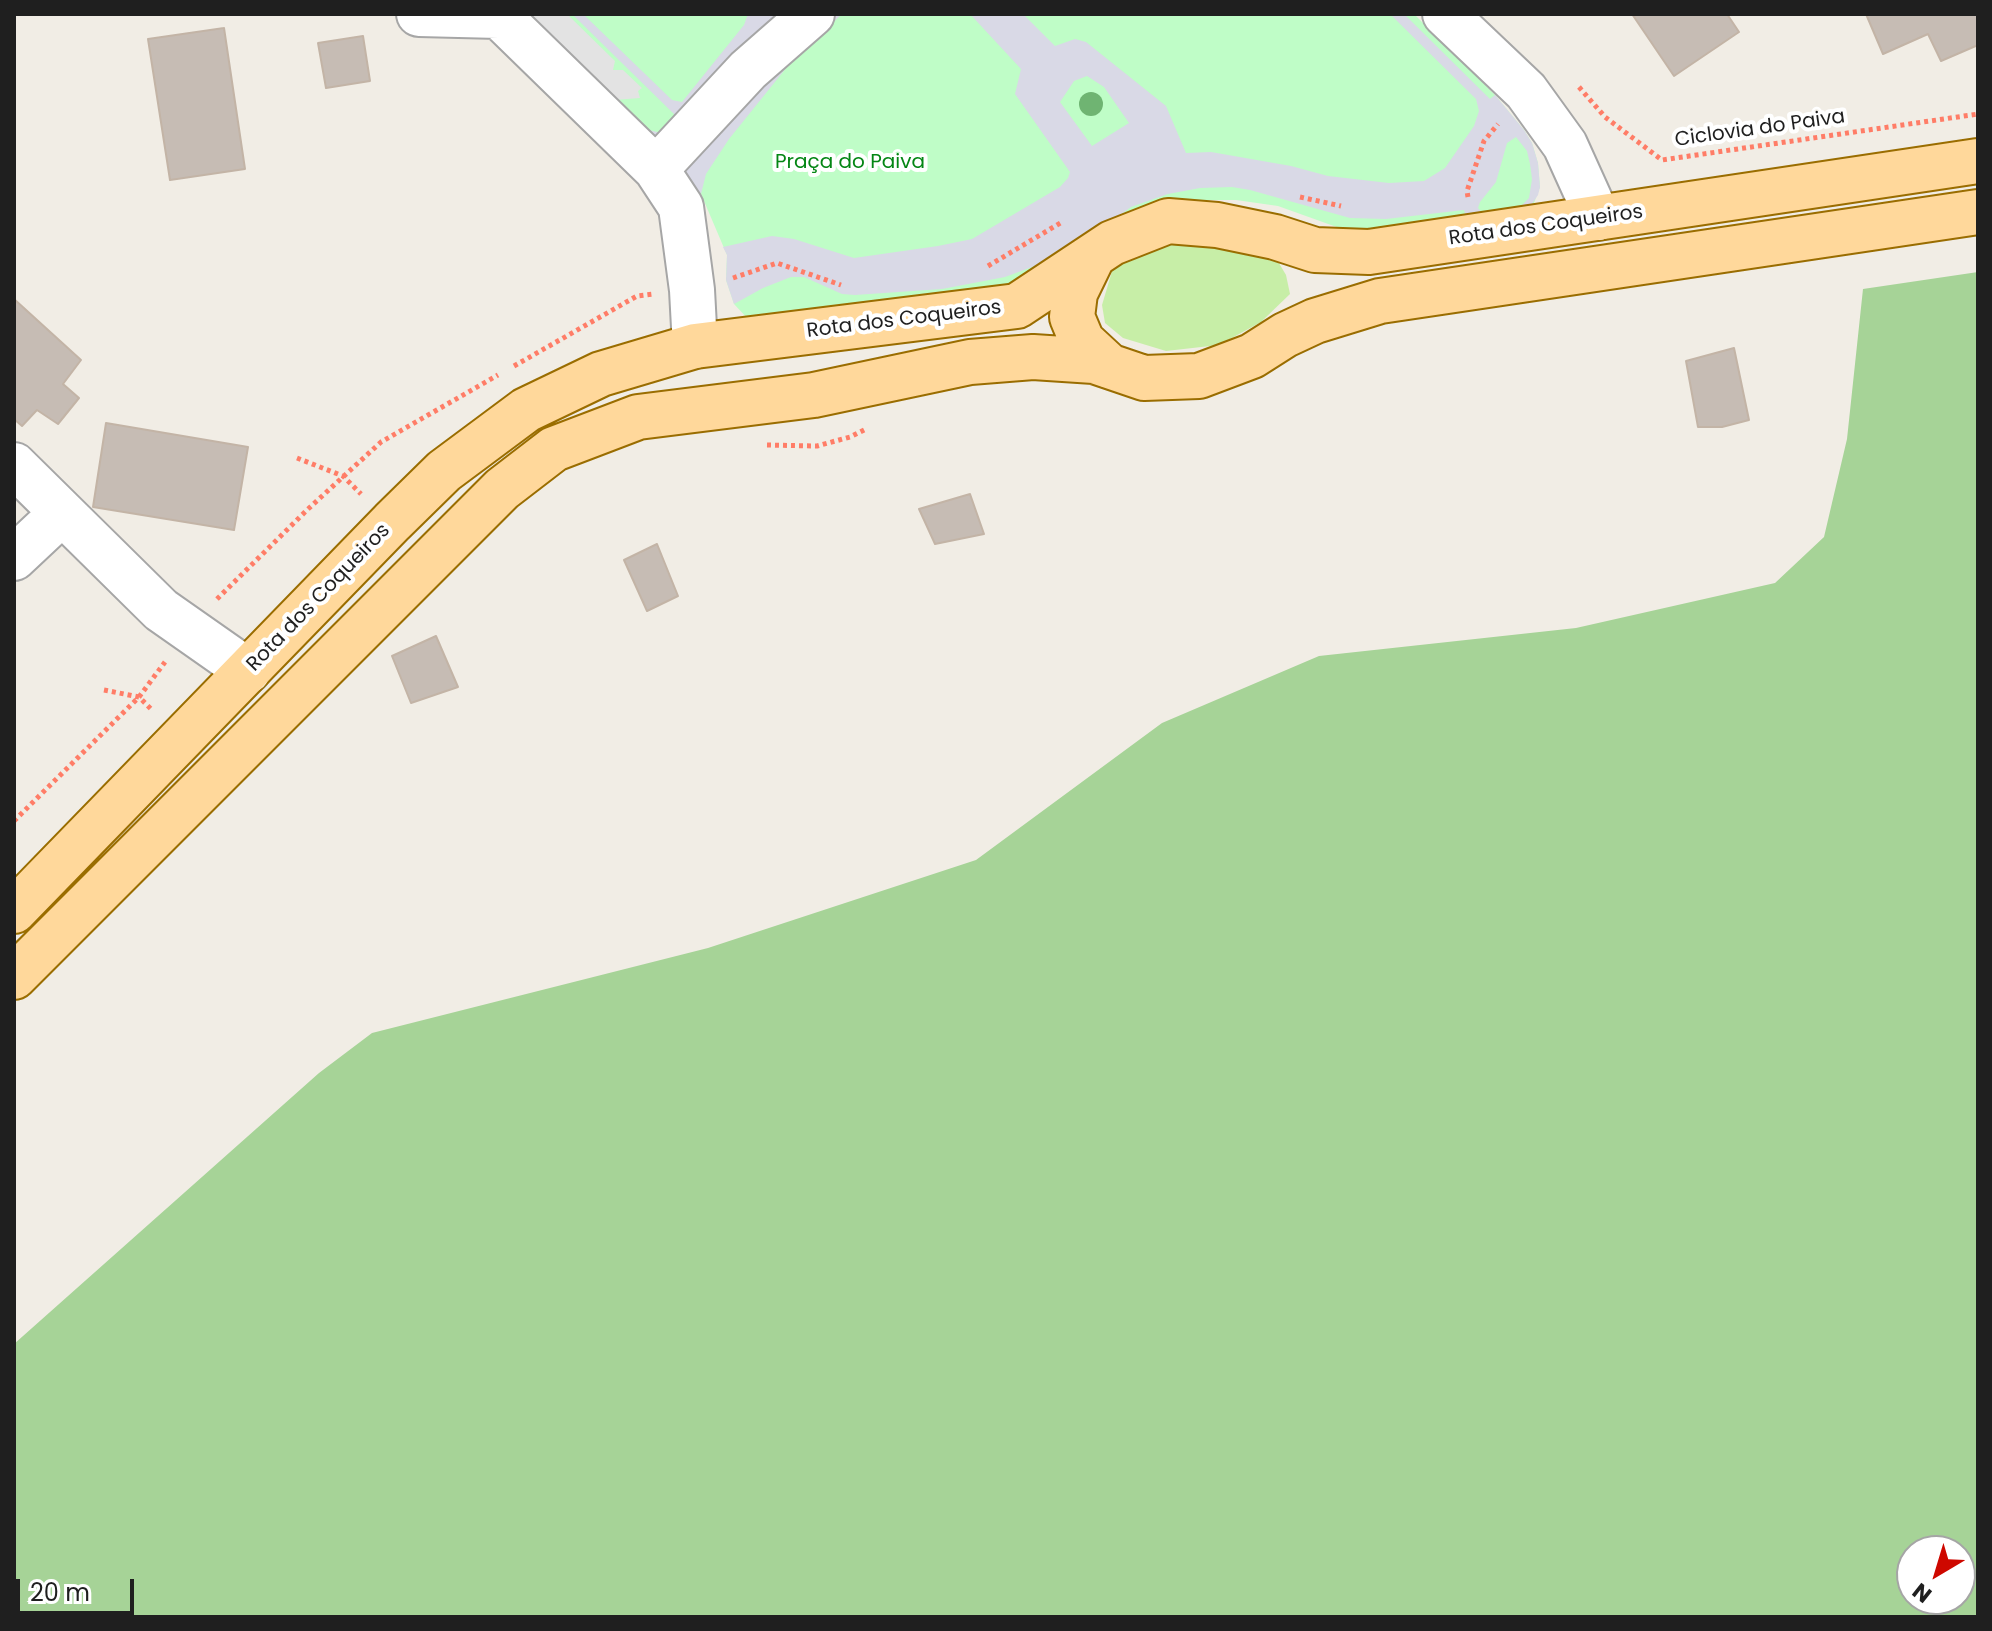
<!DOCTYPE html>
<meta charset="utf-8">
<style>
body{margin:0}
#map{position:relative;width:1992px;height:1631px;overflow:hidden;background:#f1ede5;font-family:Poppins,sans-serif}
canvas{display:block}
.frame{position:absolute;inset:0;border:16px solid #1f1f1f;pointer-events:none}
.north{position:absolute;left:1896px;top:1535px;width:80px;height:80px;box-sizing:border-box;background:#fff;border:2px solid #a5a5a5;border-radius:50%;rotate:218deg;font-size:22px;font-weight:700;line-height:32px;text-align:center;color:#1f1f1f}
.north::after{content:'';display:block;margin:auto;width:28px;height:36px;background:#ce0800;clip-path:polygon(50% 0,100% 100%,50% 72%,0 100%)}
.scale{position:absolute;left:16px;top:1579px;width:118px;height:36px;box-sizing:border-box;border:4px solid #1f1f1f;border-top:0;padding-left:10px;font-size:24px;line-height:28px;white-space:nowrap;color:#1f1f1f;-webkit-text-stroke:6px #fff;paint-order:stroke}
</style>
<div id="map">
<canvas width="1992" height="1631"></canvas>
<div class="frame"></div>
<div class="north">N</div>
<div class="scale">20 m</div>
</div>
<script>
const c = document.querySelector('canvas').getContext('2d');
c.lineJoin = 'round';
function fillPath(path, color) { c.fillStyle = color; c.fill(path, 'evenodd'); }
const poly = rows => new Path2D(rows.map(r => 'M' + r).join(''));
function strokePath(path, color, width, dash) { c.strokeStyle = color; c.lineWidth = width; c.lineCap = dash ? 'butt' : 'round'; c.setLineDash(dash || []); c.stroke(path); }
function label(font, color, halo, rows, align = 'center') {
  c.font = font + ' Poppins,sans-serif'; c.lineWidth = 8; c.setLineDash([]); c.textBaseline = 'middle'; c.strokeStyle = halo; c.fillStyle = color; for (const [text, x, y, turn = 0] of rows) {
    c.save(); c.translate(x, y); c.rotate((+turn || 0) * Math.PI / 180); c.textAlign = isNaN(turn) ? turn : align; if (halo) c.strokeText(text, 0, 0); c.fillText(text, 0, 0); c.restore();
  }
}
const grass = poly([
 [1175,238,1270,248,1286,275,1290,294,1261,322,1219,345,1166,351,1123,338,1105,323,1102,305,1113,268]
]);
const forest = poly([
 [1978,272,1978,1617,14,1617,14,1344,319,1073,372,1033,708,948,976,860,1162,723,1319,656,1576,628,1775,583,1824,537,1847,439,1863,289],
 [1912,1551,1960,1551,1960,1599,1912,1599]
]);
const park = poly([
 [525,14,1414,14,1495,95,1524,130,1532,143,1538,163,1540,187,1534,203,1528,210,1372,233,1345,230,1278,206,1236,200,1202,200,1156,210,1071,263,998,289,748,319,734,304,726,280,727,255,701,194,645,129]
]);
const parking = poly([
 [525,14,567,14,615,61,613,70,623,70,642,88,638,91,640,98,614,100]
]);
const plaza = poly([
 [572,14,583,14,672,100,682,102,744,25,748,14,842,14,791,62,729,139,706,174,701,194,645,129,661,133,676,116],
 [970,14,1023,14,1055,46,1075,39,1086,42,1166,106,1186,153,1211,152,1291,166,1328,176,1389,183,1424,181,1445,168,1474,126,1479,111,1476,99,1390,14,1404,14,1490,99,1495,95,1524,130,1532,143,1538,163,1540,187,1538,195,1528,210,1468,224,1464,210,1386,219,1350,218,1250,190,1232,187,1200,188,1168,194,1131,207,1067,254,1005,277,942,289,855,295,842,294,804,277,791,277,763,288,734,304,726,280,727,255,723,247,772,236,794,239,854,258,938,246,972,239,1060,187,1068,178,1070,172,1015,94,1021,69],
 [1087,76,1104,87,1129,123,1092,146,1060,102,1074,81],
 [1516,137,1527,151,1530,164,1532,179,1529,198,1519,208,1485,216,1478,208,1480,202,1496,182,1507,143]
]);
const building = poly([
 [1632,14,1727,14,1739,32,1674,76,1632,14],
 [1866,14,1978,14,1978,45,1941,61,1928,34,1883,54,1866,14],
 [224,28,245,169,170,180,148,39,224,28],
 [363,36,370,81,326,88,318,43,363,36],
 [14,299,81,360,63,384,79,398,58,424,37,410,22,426,14,419,14,299],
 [1734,348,1749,420,1722,427,1698,427,1686,361,1734,348],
 [106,423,248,447,234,530,93,507,106,423],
 [970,494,984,534,935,544,919,509,970,494],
 [657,544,678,596,647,611,624,560,657,544],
 [436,636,458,687,411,703,392,656,436,636]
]);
const path = poly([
 [1579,87,1605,117,1662,160,1978,114],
 [1300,197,1341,206],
 [1468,197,1467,191,1484,141,1498,124],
 [988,266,1062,222],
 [733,278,777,263,841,285],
 [514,366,637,296,653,294],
 [767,445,817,446,850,437,866,429],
 [297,458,343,476,361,494],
 [217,599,308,509,381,442,498,375],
 [104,690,139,697,152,710],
 [14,821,139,697,165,662]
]);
const minor = poly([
 [419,14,499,16],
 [497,14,656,169,681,207,692,290,695,346],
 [1445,14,1526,91,1565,145,1598,218],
 [656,169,748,70,812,14],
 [14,465,161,610,248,671],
 [14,558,62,513]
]);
const major = poly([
 [1093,256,1075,293,1072,317,1082,341,1109,366],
 [14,911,392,522,444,471,526,410,601,374,695,346,1017,306,1112,243,1168,221,1217,225,1275,237,1315,250,1369,252,1978,161],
 [14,977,502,489,554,449,638,417,814,395,970,362,1033,357,1094,361,1144,378,1199,376,1252,356,1285,335,1315,321,1380,301,1978,212]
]);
const trees = [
 [1091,104]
];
const streetNames = [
 ["Ciclovia do Paiva",1760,129,-8],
 ["Rota dos Coqueiros",1546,226,-8],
 ["Rota dos Coqueiros",904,320,-7],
 ["Rota dos Coqueiros",319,598,-46]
];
const parkNames = [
 ["Praça do Paiva",850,163]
];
fillPath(grass, '#c7eea7');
fillPath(forest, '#a6d397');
fillPath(park, '#bffdc7');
fillPath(parking, '#e3e3e3');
fillPath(plaza, '#d9d9e6');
fillPath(building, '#c6bcb4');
strokePath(building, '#c3b4a6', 2);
strokePath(minor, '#a6a6a6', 48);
strokePath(major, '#9a6d00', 48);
strokePath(path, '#ff7d67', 5, [4, 4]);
strokePath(minor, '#fff', 44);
strokePath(major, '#ffd89b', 44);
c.fillStyle = '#6fb472';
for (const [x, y] of trees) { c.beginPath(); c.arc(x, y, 12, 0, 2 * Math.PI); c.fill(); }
label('20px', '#1f1f1f', '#fff', streetNames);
label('20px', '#048614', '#fff', parkNames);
</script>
